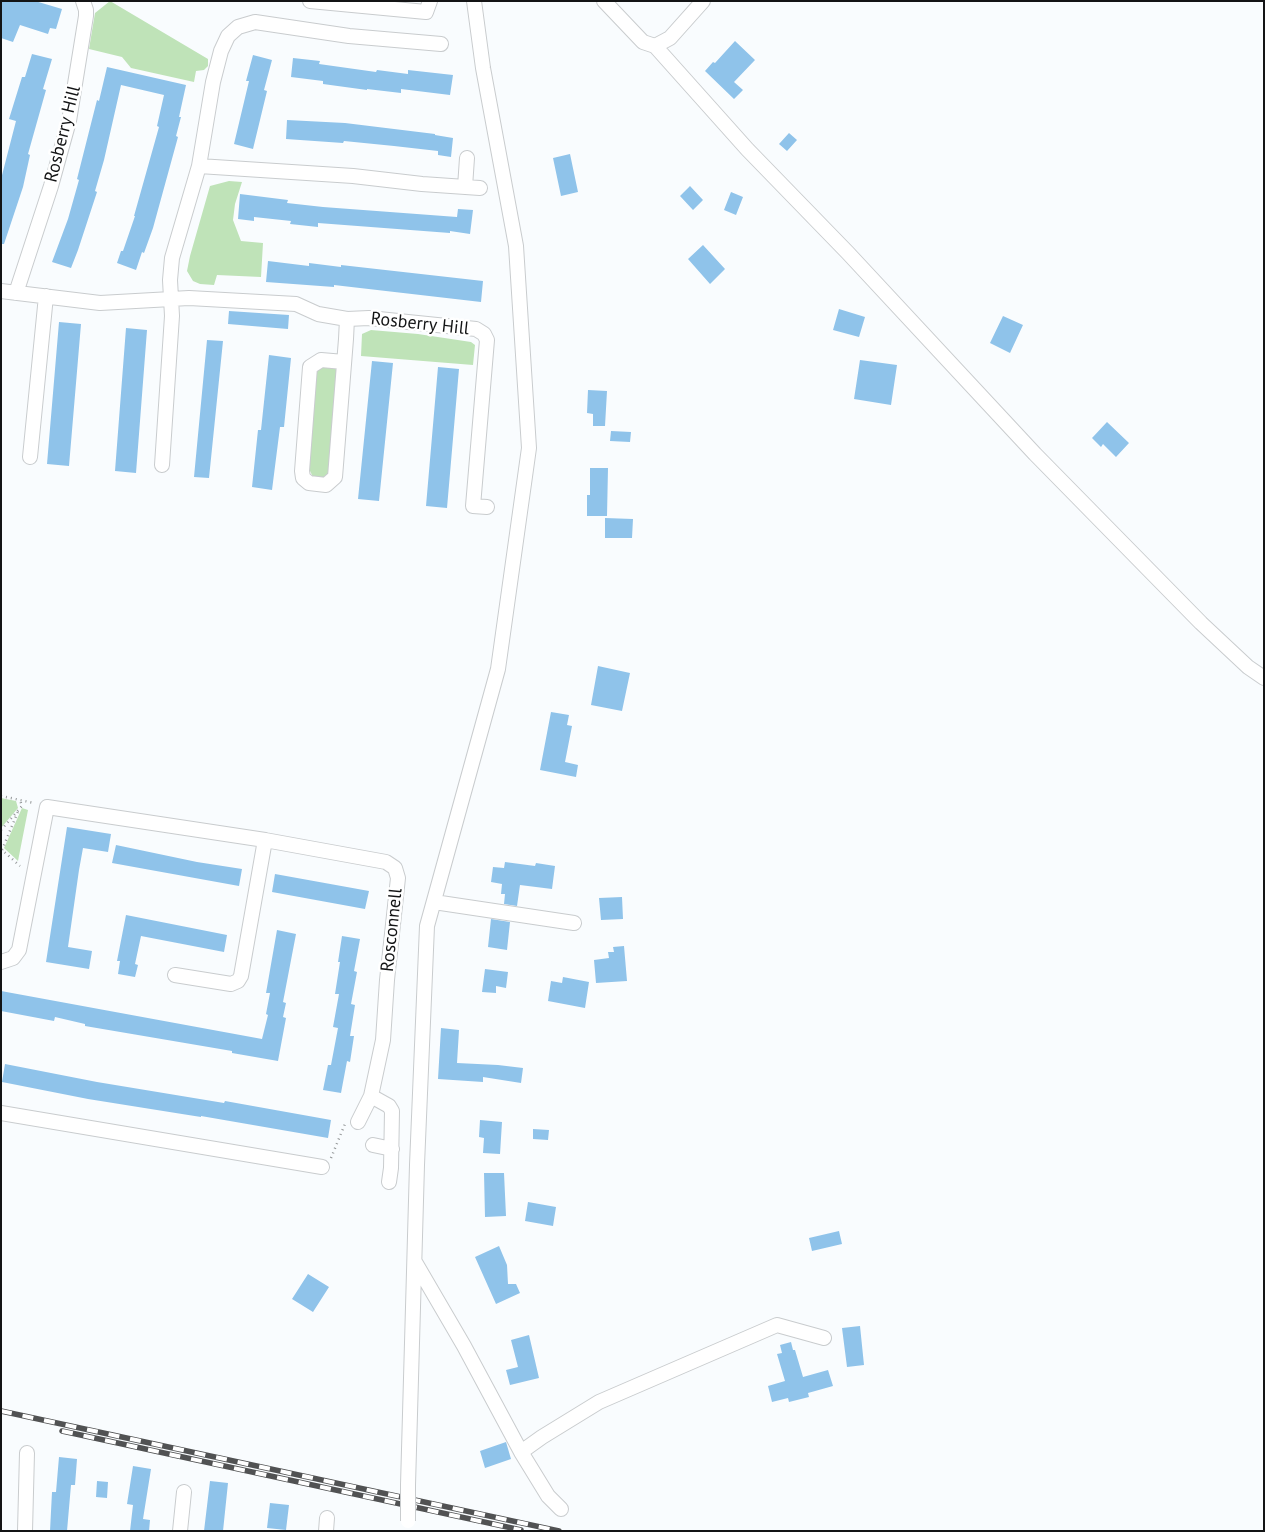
<!DOCTYPE html>
<style>
body{margin:0}
#map{position:relative;width:1265px;height:1532px;overflow:hidden;background:#f9fcfe;font-family:"PT Sans",sans-serif}
canvas{display:block}
.frame{position:absolute;inset:0;border:2px solid #131415;pointer-events:none}
</style>
<div id="map">
<canvas width="1265" height="1532"></canvas>
<div class="frame"></div>
</div>
<script>
const c = document.querySelector('canvas').getContext('2d');
c.lineJoin = 'round';
function fillPath(path, color) { c.fillStyle = color; c.fill(path, 'evenodd'); }
const poly = rows => new Path2D(rows.map(r => 'M' + r).join(''));
function strokePath(path, color, width, dash) { c.strokeStyle = color; c.lineWidth = width; c.lineCap = dash ? 'butt' : 'round'; c.setLineDash(dash || []); c.stroke(path); }
function label(font, color, halo, rows, align = 'center') {
  c.font = font + ' "PT Sans",sans-serif'; c.lineWidth = 5; c.setLineDash([]); c.textBaseline = 'middle'; c.strokeStyle = halo; c.fillStyle = color; for (const [text, x, y, turn = 0] of rows) {
    c.save(); c.translate(x, y); c.rotate((+turn || 0) * Math.PI / 180); c.textAlign = isNaN(turn) ? turn : align; if (halo) c.strokeText(text, 0, 0); c.fillText(text, 0, 0); c.restore();
  }
}
const green = poly([
 [110,1,208,59,208,66,204,70,196,71,194,82,131,68,122,57,89,49,95,13],
 [229,181,242,182,235,204,233,220,241,241,263,243,261,277,217,275,214,285,200,284,193,281,187,271,190,256,210,186],
 [371,330,418,334,471,342,475,345,473,365,361,356,362,334],
 [322,365,333,366,338,372,329,473,323,478,313,477,309,469,316,373],
 [1,798,16,801,18,808,1,828],
 [22,808,28,810,18,861,4,848]
]);
const building = poly([
 [1,1,35,1,62,9,56,29,50,28,48,34,20,25,13,42,1,38],
 [735,41,755,60,734,82,743,90,734,99,705,71,713,62,715,63],
 [32,54,52,59,43,89,46,90,28,154,30,155,23,187,4,244,1,244,1,179,16,121,9,119,22,77,25,77],
 [253,55,272,60,264,90,267,91,253,149,234,144,249,81,246,81],
 [293,58,320,61,319,64,376,72,377,70,408,74,408,70,453,75,450,95,401,89,401,93,367,89,367,90,323,84,323,81,291,77],
 [107,67,186,85,179,117,181,117,176,136,178,137,153,228,144,253,142,252,136,270,117,263,121,251,123,251,135,216,134,216,159,127,157,126,164,95,121,85,104,160,95,191,97,192,78,250,71,268,52,262,68,219,79,180,77,179,97,100,99,101],
 [287,120,345,123,435,134,435,135,453,138,451,157,438,155,438,151,394,146,344,141,343,143,286,139],
 [789,133,797,140,787,151,779,144],
 [570,154,578,192,561,196,553,158],
 [690,186,703,200,693,210,680,196],
 [731,192,743,197,736,215,724,210],
 [240,194,288,200,287,203,323,207,457,217,458,209,473,210,470,234,450,231,450,233,318,223,318,227,290,224,291,221,254,217,254,221,238,219],
 [703,245,725,269,710,284,688,259],
 [268,261,309,266,309,263,341,267,341,265,483,281,481,302,334,285,334,287,266,282],
 [839,309,865,317,859,337,833,330],
 [229,311,289,315,288,329,228,324],
 [1003,316,1023,325,1010,353,990,343],
 [59,322,81,324,69,466,47,464],
 [126,328,147,330,136,473,115,471],
 [207,340,223,341,209,478,194,477],
 [269,355,291,358,284,427,280,427,272,490,252,487,258,430,261,430],
 [860,360,897,365,891,405,854,399],
 [372,361,393,363,379,501,358,499],
 [438,367,459,369,447,508,426,506],
 [588,390,607,391,605,426,593,426,593,414,587,413],
 [1107,422,1129,443,1116,457,1103,444,1101,447,1092,438],
 [611,431,631,432,630,442,610,441],
 [590,468,608,468,607,516,587,516,587,495,590,495],
 [605,518,633,519,632,538,605,538],
 [598,666,630,673,622,711,591,705],
 [551,712,569,715,567,725,572,726,565,762,578,765,576,777,540,770],
 [67,827,111,834,108,852,83,848,79,870,68,947,92,951,89,969,46,962],
 [116,845,197,862,242,869,239,886,112,863],
 [505,862,535,866,536,863,555,866,552,889,520,885,517,906,504,904,505,894,501,894,502,884,491,882,493,867,504,868],
 [275,874,369,891,365,909,272,892],
 [622,897,623,919,601,920,599,898],
 [126,915,227,935,224,952,141,936,135,964,138,965,135,977,118,974,120,961,117,961],
 [491,919,510,922,507,950,488,947],
 [277,930,296,934,283,1002,286,1003,283,1017,286,1018,278,1061,232,1053,232,1051,85,1026,85,1024,55,1017,54,1021,1,1011,1,991,262,1039,268,1015,266,1014,270,993,266,993],
 [342,936,360,939,354,971,357,972,351,1004,355,1005,350,1036,354,1036,350,1062,347,1061,341,1093,323,1090,328,1065,331,1065,338,1028,333,1027,339,994,335,994,340,962,338,962],
 [624,946,627,981,596,983,594,960,609,958,608,952,614,952,613,947],
 [485,969,508,972,506,988,496,986,496,993,482,992],
 [563,977,589,982,585,1008,548,1001,551,981,562,983],
 [441,1028,459,1030,457,1063,498,1065,523,1068,521,1083,483,1077,483,1082,438,1079],
 [5,1064,97,1082,224,1103,225,1101,331,1120,328,1138,201,1116,201,1117,182,1114,88,1099,2,1082],
 [480,1120,502,1122,500,1154,483,1153,484,1138,479,1137],
 [533,1129,549,1130,548,1140,533,1139],
 [484,1173,504,1173,506,1216,485,1217],
 [528,1202,556,1207,553,1226,525,1221],
 [839,1231,842,1244,812,1251,809,1238],
 [499,1246,507,1265,508,1284,516,1284,520,1293,496,1304,475,1257],
 [308,1274,329,1287,313,1312,292,1299],
 [860,1326,864,1365,847,1367,842,1328],
 [529,1335,539,1378,510,1385,506,1370,518,1367,511,1340],
 [791,1342,793,1350,795,1350,803,1377,828,1370,833,1386,808,1393,809,1397,789,1402,788,1398,772,1402,768,1386,785,1381,777,1354,782,1353,780,1345],
 [506,1442,511,1459,485,1468,480,1451],
 [59,1457,77,1459,75,1485,71,1485,67,1531,50,1531,52,1492,56,1492],
 [133,1466,151,1469,143,1519,150,1520,149,1531,130,1531,133,1505,127,1504],
 [97,1481,108,1482,107,1498,96,1497],
 [210,1481,228,1483,223,1531,204,1531],
 [270,1503,289,1505,286,1530,267,1528]
]);
const path = poly([
 [1,796,34,803],
 [1,830,22,806,20,800],
 [1,849,20,866],
 [2,850,19,809],
 [331,1158,345,1124]
]);
const minor = poly([
 [310,1,426,12,430,1],
 [604,1,643,42,655,46,670,38,703,1],
 [655,46,747,149,848,253,1035,454,1201,623,1248,667,1264,678],
 [199,166,353,176,422,184,480,188],
 [465,187,467,158],
 [1,291,100,303,189,298,296,304,318,314,347,319,369,318,476,329,484,334,487,340,473,506,487,507],
 [16,293,51,186,69,121,86,16,86,10,83,1],
 [344,362,321,360,310,367,302,471,303,478,309,483,326,485,335,477,346,339,347,319],
 [30,457,46,296],
 [162,465,172,316,170,280,172,258,199,166,213,82,221,51,228,36,238,27,255,22,349,36,441,44],
 [434,902,574,923],
 [1,962,13,958,19,950,47,807,265,840,386,862,395,868,398,878,387,980,383,1040,371,1096,358,1122],
 [175,975,231,984,238,981,241,976,265,840],
 [371,1096,389,1106,392,1111,391,1168,389,1182],
 [1,1113,322,1167],
 [373,1145,392,1149],
 [415,1262,464,1346,521,1452],
 [408,1485,417,1165,427,926,498,669,529,448,516,246,483,68,474,1],
 [561,1509,548,1496,521,1452,542,1437,599,1402,777,1325,824,1338],
 [25,1531,27,1453],
 [180,1531,184,1492],
 [326,1531,327,1518]
]);
const rail = poly([
 [1,1411,559,1531],
 [62,1431,521,1530]
]);
const minorBridge = poly([
 [408,1521,408,1485]
]);
const streetNames = [
 ["Rosberry Hill",63,134,-76],
 ["Rosberry Hill",420,324,6],
 ["Rosconnell",392,930,-84]
];
fillPath(green, '#bfe3b8');
fillPath(building, '#8fc3ea');
strokePath(minor, '#c9ccce', 16);
strokePath(path, '#949798', 2.5, [1, 4]);
strokePath(minor, '#fff', 14);
strokePath(rail, '#515253', 5.5);
strokePath(rail, '#fff', 4, [11]);
strokePath(minorBridge, '#c9ccce', 16, []);
strokePath(minorBridge, '#fff', 14);
label('18px', '#131415', '#fff', streetNames);
</script>
